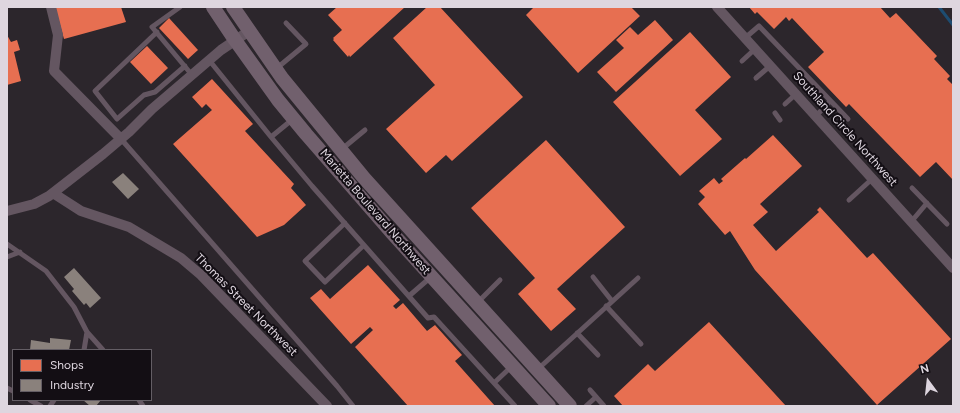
<!DOCTYPE html>
<style>
body{margin:0}
#map{position:relative;width:960px;height:413px;overflow:hidden;background:#2c262c;font-family:Figtree,sans-serif}
canvas{display:block}
.frame{position:absolute;inset:0;border:8px solid #ded6df;pointer-events:none}
.legend{position:absolute;left:12px;top:349px;width:140px;height:52px;box-sizing:border-box;background:#130e14;border:1px solid #645e65;margin:0;padding:5px 7px;list-style:none;font-size:12px;color:#ded6df}
.legend li{display:flex;align-items:center;gap:8px;height:20px}
.legend b{width:20px;border:1px solid #645e65}
.north{position:absolute;left:908px;top:361px;width:40px;height:40px;-webkit-text-stroke:3px #130e14;paint-order:stroke;rotate:345deg;font-size:11px;font-weight:700;line-height:16px;text-align:center;color:#ded6df}
.north::after{content:'';display:block;margin:auto;width:14px;height:18px;background:#ded6df;clip-path:polygon(50% 0,100% 100%,50% 72%,0 100%)}
</style>
<div id="map">
<canvas width="960" height="413"></canvas>
<div class="frame"></div>
<ul class="legend">
<li><b style="height:11px;background:#e76f51"></b>Shops</li>
<li><b style="height:11px;background:#8a817c"></b>Industry</li>
</ul>
<div class="north">N</div>
</div>
<script>
const c = document.querySelector('canvas').getContext('2d');
c.lineJoin = 'round';
function fillPath(path, color) { c.fillStyle = color; c.fill(path, 'evenodd'); }
const poly = rows => new Path2D(rows.map(r => 'M' + r).join(''));
function strokePath(path, color, width, dash) { c.strokeStyle = color; c.lineWidth = width; c.lineCap = dash ? 'butt' : 'round'; c.setLineDash(dash || []); c.stroke(path); }
function label(font, color, halo, rows, align = 'center') {
  c.font = font + ' Figtree,sans-serif'; c.lineWidth = 4; c.setLineDash([]); c.textBaseline = 'middle'; c.strokeStyle = halo; c.fillStyle = color; for (const [text, x, y, turn = 0] of rows) {
    c.save(); c.translate(x, y); c.rotate((+turn || 0) * Math.PI / 180); c.textAlign = isNaN(turn) ? turn : align; if (halo) c.strokeText(text, 0, 0); c.fillText(text, 0, 0); c.restore();
  }
}
const shops = poly([
 [55,7,121,7,126,22,64,39],
 [337,7,405,7,350,57,349,55,348,57,333,40,334,39,333,38,342,30,328,15],
 [427,7,440,7,523,97,452,161,446,155,426,173,386,129,435,85,393,38],
 [534,7,631,7,640,16,578,73,526,15],
 [749,7,880,7,890,18,896,13,937,56,934,59,950,76,947,79,953,85,953,180,936,162,920,177,849,104,846,107,808,67,824,52,792,18,789,21,786,17,774,29,757,12,755,14],
 [169,18,198,50,188,59,159,28],
 [655,20,673,40,616,92,597,72,624,48,616,40,630,27,638,35],
 [690,32,731,77,695,110,722,139,680,176,613,102],
 [7,35,11,42,17,40,20,50,14,52,21,81,7,85],
 [147,46,168,68,151,84,130,62],
 [212,79,253,124,245,131,294,184,291,188,306,205,284,225,257,237,173,144,212,110,206,104,202,108,192,97],
 [773,135,802,166,760,204,768,212,753,225,776,251,819,212,817,210,820,207,867,258,873,253,951,339,877,405,755,270,730,231,725,235,698,204,705,197,699,191,714,178,719,184,723,181,721,179,745,158,746,159],
 [546,140,625,227,557,289,576,309,551,331,518,294,535,278,471,208],
 [368,265,400,300,393,306,396,309,403,303,427,331,435,325,462,355,455,361,495,406,408,406,355,347,373,330,370,327,351,344,310,298,321,289,330,299],
 [709,322,786,406,623,406,614,396,648,364,655,371]
]);
const industry = poly([
 [123,173,139,189,128,199,112,182],
 [74,268,101,298,90,308,86,303,84,305,72,291,74,289,64,277],
 [50,338,71,340,69,350,30,350,31,340,50,343],
 [83,400,101,400,96,406,90,406]
]);
const stream = poly([
 [939,7,953,25]
]);
const service = poly([
 [180,7,152,27,192,75],
 [157,32,95,91,117,119,144,95,155,92,185,66],
 [745,38,759,26,848,119],
 [209,60,271,137],
 [742,61,755,49],
 [277,68,306,44,286,23],
 [756,78,770,66],
 [785,104,796,94],
 [775,113,780,120],
 [816,116,830,101],
 [293,119,271,137,312,186,428,318,434,317,515,406],
 [121,139,337,386,353,406],
 [342,149,365,130],
 [912,188,947,224],
 [849,200,872,179],
 [911,222,927,203],
 [345,223,305,261,325,282,364,245],
 [7,244,46,271,74,307,87,332,103,350],
 [7,257,20,252],
 [593,277,612,301],
 [409,296,431,277],
 [478,302,500,280],
 [606,306,641,344],
 [577,333,598,355],
 [84,350,87,332],
 [538,369,638,278],
 [494,383,512,366],
 [7,388,13,391],
 [590,390,604,406],
 [30,400,41,406],
 [139,400,143,406],
 [50,406,54,400],
 [586,406,596,397]
]);
const minor = poly([
 [51,7,58,35,54,71,121,139],
 [717,7,953,268],
 [53,193,81,211,129,227,181,258,201,275,327,406],
 [7,211,34,204,49,196,103,154,129,132,152,109,221,50,249,31]
]);
const secondary = poly([
 [213,7,235,40,278,100,306,134,392,233,549,406],
 [233,7,282,78,364,178,570,406]
]);
const streetNames = [
 ["Southland Circle Northwest",845,129,48],
 ["Marietta Boulevard Northwest",375,212,49],
 ["Thomas Street Northwest",246,305,45]
];
fillPath(shops, '#e76f51');
fillPath(industry, '#8a817c');
strokePath(stream, '#1d4c71', 3);
strokePath(service, '#645661', 5);
strokePath(minor, '#645661', 10);
strokePath(secondary, '#71606d', 14);
label('12px', '#ded6df', '#130e14', streetNames);
</script>
